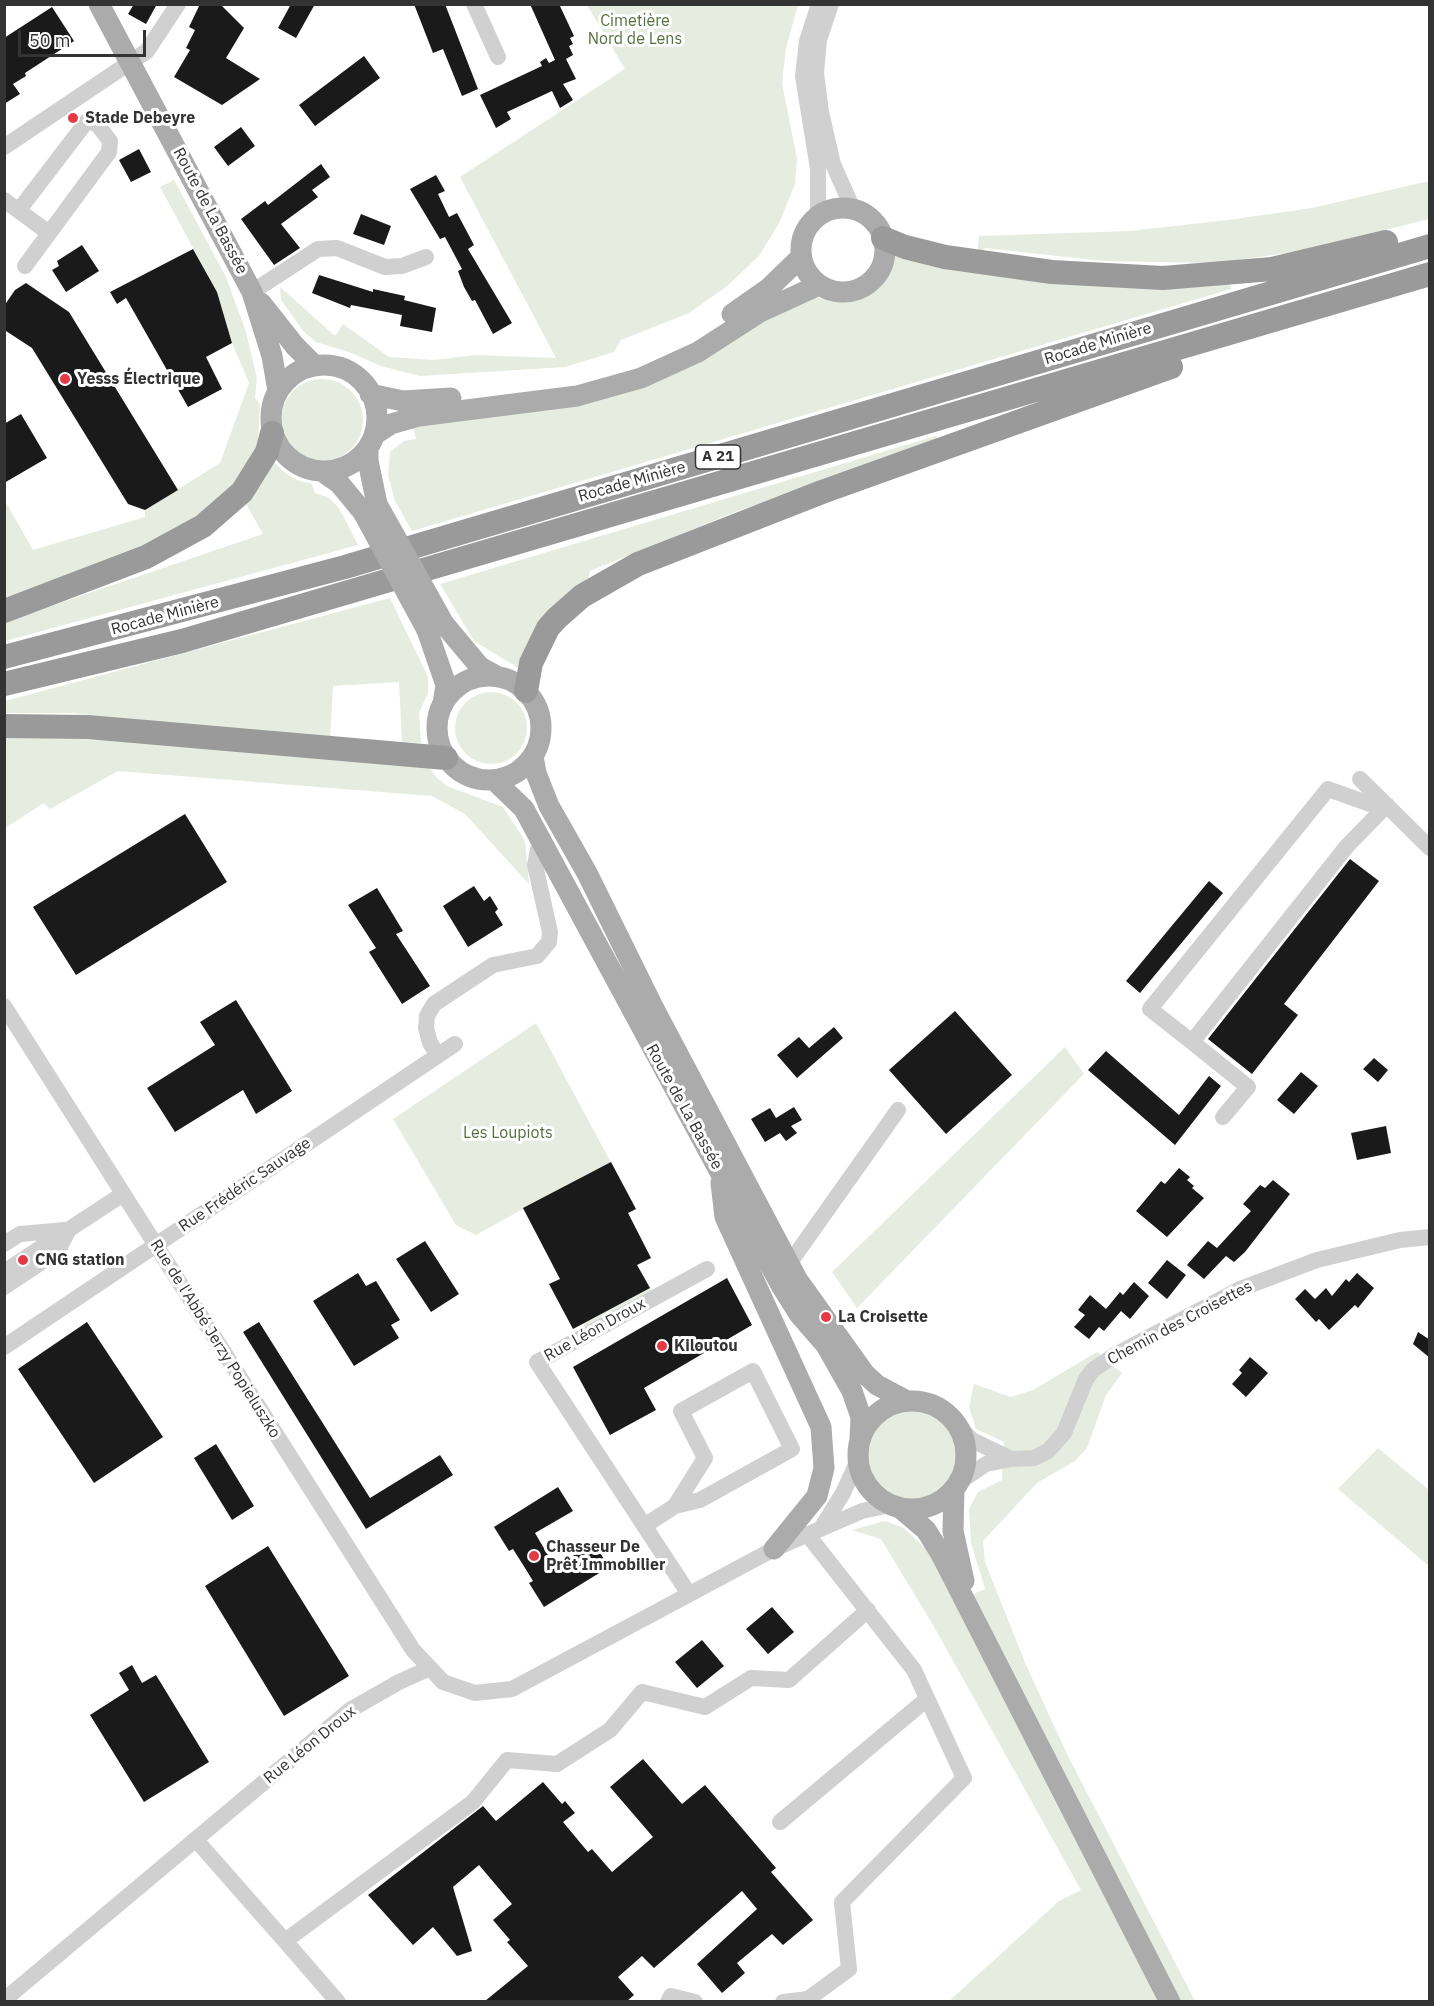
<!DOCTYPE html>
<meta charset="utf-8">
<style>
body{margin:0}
#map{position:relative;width:1434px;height:2006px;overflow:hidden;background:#fff;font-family:"IBM Plex Sans",sans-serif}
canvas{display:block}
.frame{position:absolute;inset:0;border:6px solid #333;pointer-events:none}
.scale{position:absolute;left:18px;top:30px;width:128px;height:27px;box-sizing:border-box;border:3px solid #333;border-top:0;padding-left:8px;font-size:18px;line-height:21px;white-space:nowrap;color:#333;-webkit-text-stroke:4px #fff;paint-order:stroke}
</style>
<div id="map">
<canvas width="1434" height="2006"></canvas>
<div class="frame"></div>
<div class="scale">50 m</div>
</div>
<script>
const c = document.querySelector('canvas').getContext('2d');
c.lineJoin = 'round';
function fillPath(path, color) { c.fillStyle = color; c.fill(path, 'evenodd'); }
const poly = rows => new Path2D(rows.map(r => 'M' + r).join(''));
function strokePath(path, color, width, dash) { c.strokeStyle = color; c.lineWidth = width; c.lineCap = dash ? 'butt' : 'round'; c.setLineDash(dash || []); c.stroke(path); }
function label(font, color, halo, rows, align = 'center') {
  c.font = font + ' "IBM Plex Sans",sans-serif'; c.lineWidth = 6; c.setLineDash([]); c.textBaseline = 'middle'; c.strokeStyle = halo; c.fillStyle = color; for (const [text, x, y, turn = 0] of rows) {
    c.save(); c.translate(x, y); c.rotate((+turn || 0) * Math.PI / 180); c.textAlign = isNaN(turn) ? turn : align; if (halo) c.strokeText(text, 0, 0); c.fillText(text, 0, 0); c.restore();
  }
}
const green = poly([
 [587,5,798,5,786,48,782,83,797,159,795,184,779,223,759,256,726,287,689,313,621,340,614,352,565,367,420,376,381,366,349,352,316,342,304,332,281,300,280,287,335,336,343,324,389,357,434,360,475,355,556,358,460,177,625,69],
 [174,180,226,277,246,332,257,378,255,398,260,404,257,459,220,498,196,517,136,550,5,597,4,499,33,550,145,517,145,510,220,463,249,383,232,343,217,292,160,187],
 [1429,181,1429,219,1302,251,1215,263,1103,261,985,248,977,256,979,236,1130,231,1228,220,1312,208],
 [895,251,921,262,951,270,1053,283,1230,283,1231,289,412,531,395,501,388,475,390,452,404,441,416,439,412,424,553,403,746,328,813,297,845,302,858,300,880,286,889,275],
 '281 420a41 41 0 1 1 82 0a41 41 0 1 1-82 0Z',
 [936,436,937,443,864,471,740,510,590,571,588,580,525,672,474,641,440,584],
 [275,463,284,472,297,480,312,484,315,493,328,497,339,508,358,545,5,641,4,622,263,534,245,502,265,478,270,464],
 [390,598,428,677,428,693,419,713,421,743,402,742,399,682,333,686,330,739,72,713,5,713,5,701],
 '455 728a36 36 0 1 1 72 0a36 36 0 1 1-72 0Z',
 [5,735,177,744,429,767,437,778,447,786,503,807,525,841,529,884,465,814,432,796,118,771,50,809,44,803,5,828],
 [536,1023,636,1209,628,1213,651,1258,638,1265,652,1291,585,1327,523,1209,476,1235,456,1225,393,1119],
 [1065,1047,1084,1074,857,1308,832,1272],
 [1097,1352,1122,1373,1106,1395,1087,1448,1075,1461,1037,1483,983,1541,985,1562,1026,1665,1068,1756,1195,2001,949,2001,1059,1901,1081,1890,933,1625,881,1539,852,1530,885,1521,904,1528,930,1553,954,1602,985,1589,971,1543,969,1509,978,1492,1002,1480,1004,1442,976,1429,969,1407,974,1384,1011,1397,1033,1390],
 '867 1455a45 45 0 1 1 90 0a45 45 0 1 1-90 0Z',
 [1378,1448,1429,1490,1429,1566,1338,1489]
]);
const building = poly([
 [134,4,157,4,146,24,128,14],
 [200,4,220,4,244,28,226,58,260,79,222,105,174,77,190,50,186,48,195,30,189,27],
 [291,4,315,4,296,38,278,28],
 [414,4,445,4,478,89,462,96,443,49,433,53],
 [530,4,559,4,574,36,570,38,573,44,569,46,573,55,566,59,576,79,563,84,573,100,560,108,552,91,507,112,511,119,496,128,480,95,542,66,540,62,546,58,549,63,555,60],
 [52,7,74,41,25,73,26,76,13,84,20,94,4,104,4,38],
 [364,56,380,78,315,126,299,105],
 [241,127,255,146,228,166,214,147],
 [139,149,151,172,131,182,119,160],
 [321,164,330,177,312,190,318,197,281,224,300,248,274,265,241,219,265,201,268,205],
 [436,175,445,191,438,194,449,217,457,213,474,245,468,249,512,323,493,334,475,300,472,301,464,287,458,271,462,269,445,237,440,239,410,189],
 [361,214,391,226,384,245,353,234],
 [82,245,99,271,66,292,52,270,59,266,57,261],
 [193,249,217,292,232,343,206,357,222,389,188,407,126,298,117,304,110,292],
 [319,275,373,292,373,289,405,296,404,300,436,308,432,332,400,326,402,315,351,305,350,308,312,293],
 [26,283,69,312,178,490,145,510,128,504,32,348,6,331,4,306,15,290],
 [21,414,47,458,4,483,4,424],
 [185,814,227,882,76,975,33,907],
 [1350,859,1379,881,1284,1004,1298,1015,1252,1074,1208,1039],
 [1209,881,1223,893,1140,993,1126,981],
 [474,886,484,901,490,896,498,909,495,912,503,925,468,947,443,906],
 [377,888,403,931,396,934,430,986,402,1004,369,952,376,948,348,905],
 [236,1000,292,1091,256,1114,243,1090,175,1132,147,1088,215,1045,200,1022],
 [955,1011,1012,1075,946,1134,889,1070],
 [834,1027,843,1038,797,1078,777,1055,799,1037,809,1048],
 [1106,1051,1179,1115,1209,1076,1221,1086,1175,1145,1088,1070],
 [1374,1058,1388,1070,1378,1082,1363,1069],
 [1301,1072,1318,1086,1294,1114,1277,1100],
 [794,1107,802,1120,791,1126,797,1133,786,1141,780,1133,765,1142,751,1119,770,1108,776,1118],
 [1386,1126,1391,1153,1357,1160,1351,1133],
 [611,1162,636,1209,628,1213,651,1258,637,1265,650,1288,573,1329,549,1284,560,1279,523,1208],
 [1179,1168,1190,1177,1187,1180,1194,1186,1192,1188,1204,1198,1167,1237,1136,1211,1161,1181,1165,1184],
 [1273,1180,1290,1194,1245,1252,1234,1262,1226,1256,1204,1279,1187,1265,1208,1241,1217,1248,1251,1211,1243,1204,1260,1185,1265,1188],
 [425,1241,459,1294,431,1312,396,1259],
 [1167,1260,1186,1275,1167,1299,1148,1283],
 [358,1273,366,1286,376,1281,400,1320,391,1325,399,1338,354,1366,313,1301],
 [1357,1273,1374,1288,1358,1308,1355,1305,1329,1330,1319,1319,1316,1322,1295,1299,1305,1289,1315,1299,1326,1288,1332,1296,1346,1279,1349,1282],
 [727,1278,752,1325,644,1388,656,1410,610,1435,573,1367],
 [1134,1282,1149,1296,1130,1319,1121,1311,1104,1331,1099,1327,1089,1339,1074,1327,1085,1315,1078,1310,1090,1295,1106,1309,1120,1292,1123,1295],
 [87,1322,163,1437,94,1483,18,1369],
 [259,1322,370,1498,440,1455,453,1475,366,1529,243,1332],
 [1418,1332,1430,1340,1430,1358,1413,1344],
 [1250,1357,1268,1373,1246,1397,1232,1384,1242,1373,1239,1370],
 [216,1444,254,1506,232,1520,194,1458],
 [558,1487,573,1511,535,1533,555,1567,594,1543,609,1567,544,1607,529,1583,533,1581,525,1568,513,1549,509,1551,494,1527],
 [268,1546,349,1676,284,1716,205,1586],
 [772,1607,794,1632,768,1654,746,1629],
 [702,1640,724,1666,697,1688,675,1662],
 [132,1665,142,1683,156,1675,209,1762,144,1802,90,1715,129,1690,119,1673],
 [643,1759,682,1804,705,1785,776,1868,771,1872,813,1920,783,1945,772,1934,737,1963,745,1973,722,1993,697,1964,757,1909,742,1891,654,1968,642,1956,618,1977,634,1995,627,2001,485,2001,528,1966,507,1942,510,1940,493,1920,512,1904,479,1865,453,1887,472,1951,457,1956,433,1927,413,1945,368,1895,483,1806,496,1821,543,1782,562,1804,565,1801,575,1813,563,1822,588,1852,592,1849,612,1872,653,1837,610,1787]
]);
const minor = poly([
 [474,4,498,57],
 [831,4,819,40,816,73,821,112,833,164,853,209],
 [4,147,147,51,178,4],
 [4,200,49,233],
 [19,210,87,121,97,124,110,141,109,152,25,266],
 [818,216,818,169,803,76,807,41,819,4],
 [252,292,318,249,337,248,385,267,402,266,426,257],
 [1360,779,1430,848],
 [4,1006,413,1650,430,1668],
 [1192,1042,1150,1009,1328,789,1370,804,1387,805],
 [438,1055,430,1043,426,1028,427,1016,434,1004,493,965,537,956,549,942,550,932,535,865,540,839],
 [1223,1117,1248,1087,1192,1042,1347,846,1387,805],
 [4,1244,20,1234,65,1230],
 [789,1264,898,1110],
 [4,1272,123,1194],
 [4,1287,58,1251,68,1231],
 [4,1347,455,1044],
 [957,1425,972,1440,1011,1459],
 [958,1483,986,1464,1011,1459,1034,1458,1048,1451,1064,1433,1086,1379,1093,1370,1113,1356,1240,1289,1317,1260,1400,1240,1430,1237],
 [644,1526,675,1506,700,1500,792,1449,753,1371,681,1411,705,1458,675,1506],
 [822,1527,843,1493,858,1460],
 [689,1594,537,1362,707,1269],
 [780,1822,927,1699],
 [196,1840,285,1941],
 [4,2000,350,1710,399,1682,430,1668,443,1682,475,1693,512,1689,774,1549,862,1511,890,1505],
 [338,2002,285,1941,473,1802,507,1760,557,1764,610,1730,642,1692,705,1707,751,1678,789,1680,868,1610],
 [668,2002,671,1996,695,2002],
 [783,2002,808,1999,849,1969,842,1902,964,1778,914,1670,807,1534]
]);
const major = poly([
 [99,4,252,292,272,356,278,391],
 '801 250a42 42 0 1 1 84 0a42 42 0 1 1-84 0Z',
 [261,303,295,346,315,366],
 [732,314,769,288,801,257],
 '271 418a53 53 0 1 1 106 0a53 53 0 1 1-106 0Z',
 [370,394,403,401,451,398],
 [374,435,391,424,419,416,577,396,641,378,698,352,760,312,819,285],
 [368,448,368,461,377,504],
 [323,472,339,483,363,512],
 [444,624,480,667,498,677],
 [427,630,446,685,443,704],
 '437 728a52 52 0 1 1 104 0a52 52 0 1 1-104 0Z',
 [533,756,536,773,549,806,587,873,653,1007,797,1279,865,1374,877,1385,907,1401],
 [494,780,524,809,782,1287,799,1314,826,1345,852,1391,861,1417,860,1439],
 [721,1183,725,1217,821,1427,824,1468,817,1496,774,1549],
 '858 1455a54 54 0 1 1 108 0a54 54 0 1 1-108 0Z',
 [954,1489,953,1531,964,1581],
 [899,1507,926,1530,941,1554,1170,2002]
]);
const highway = poly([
 [883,238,905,247,945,257,1052,272,1163,278,1272,269,1386,242],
 [4,611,146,557,203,526,242,492,267,452,272,433],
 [4,657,345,567,1430,246],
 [4,684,182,641,1430,274],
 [526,691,531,663,548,628,557,618,582,596,638,564,822,492,1171,367],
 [4,726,88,727,446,758]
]);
const majorBridge = poly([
 [377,504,444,624],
 [363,512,427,630]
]);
const markers = [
 [73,118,6,"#e63946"],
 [65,379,6,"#e63946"],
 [23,1260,6,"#e63946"],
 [826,1317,6,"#e63946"],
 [662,1346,6,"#e63946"],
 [534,1556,6,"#e63946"]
];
const shields = [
 [718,457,45]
];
const shieldNames = [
 ["A 21",718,457]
];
const parkNames = [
 ["Cimetière",635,21],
 ["Nord de Lens",635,39],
 ["Les Loupiots",508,1133]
];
const poiNames = [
 ["Stade Debeyre",85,118],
 ["Yesss Électrique",77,379],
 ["CNG station",35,1260],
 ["La Croisette",838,1317],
 ["Kiloutou",674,1346],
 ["Chasseur De",546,1547],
 ["Prêt Immobilier",546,1565]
];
const streetNames = [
 ["Route de La Bassée",210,211,62],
 ["Rocade Minière",1098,344,-17],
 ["Rocade Minière",632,482,-16],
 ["Rocade Minière",165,616,-15],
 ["Route de La Bassée",684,1107,61],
 ["Rue Frédéric Sauvage",245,1185,-34],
 ["Chemin des Croisettes",1180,1323,-28],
 ["Rue Léon Droux",595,1330,-29],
 ["Rue de l'Abbé Jerzy Popieluszko",215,1339,58],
 ["Rue Léon Droux",310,1745,-39]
];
fillPath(green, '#e6ecdf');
fillPath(building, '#1a1a1a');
strokePath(minor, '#d0d0d0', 16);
strokePath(major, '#ababab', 21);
strokePath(highway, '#9a9a9a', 24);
strokePath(majorBridge, '#ababab', 21);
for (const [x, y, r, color] of markers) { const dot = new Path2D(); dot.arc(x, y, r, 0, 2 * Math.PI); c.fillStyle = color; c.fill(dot); strokePath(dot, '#fff', 2); }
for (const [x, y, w] of shields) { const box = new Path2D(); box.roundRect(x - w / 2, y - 12, w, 24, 4.5); c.fillStyle = '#fff'; c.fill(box); strokePath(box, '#333', 1.5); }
label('bold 15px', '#333', null, shieldNames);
label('16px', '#56703f', '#fff', parkNames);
label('bold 16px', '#333', '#fff', poiNames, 'left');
label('16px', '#333', '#fff', streetNames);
</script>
